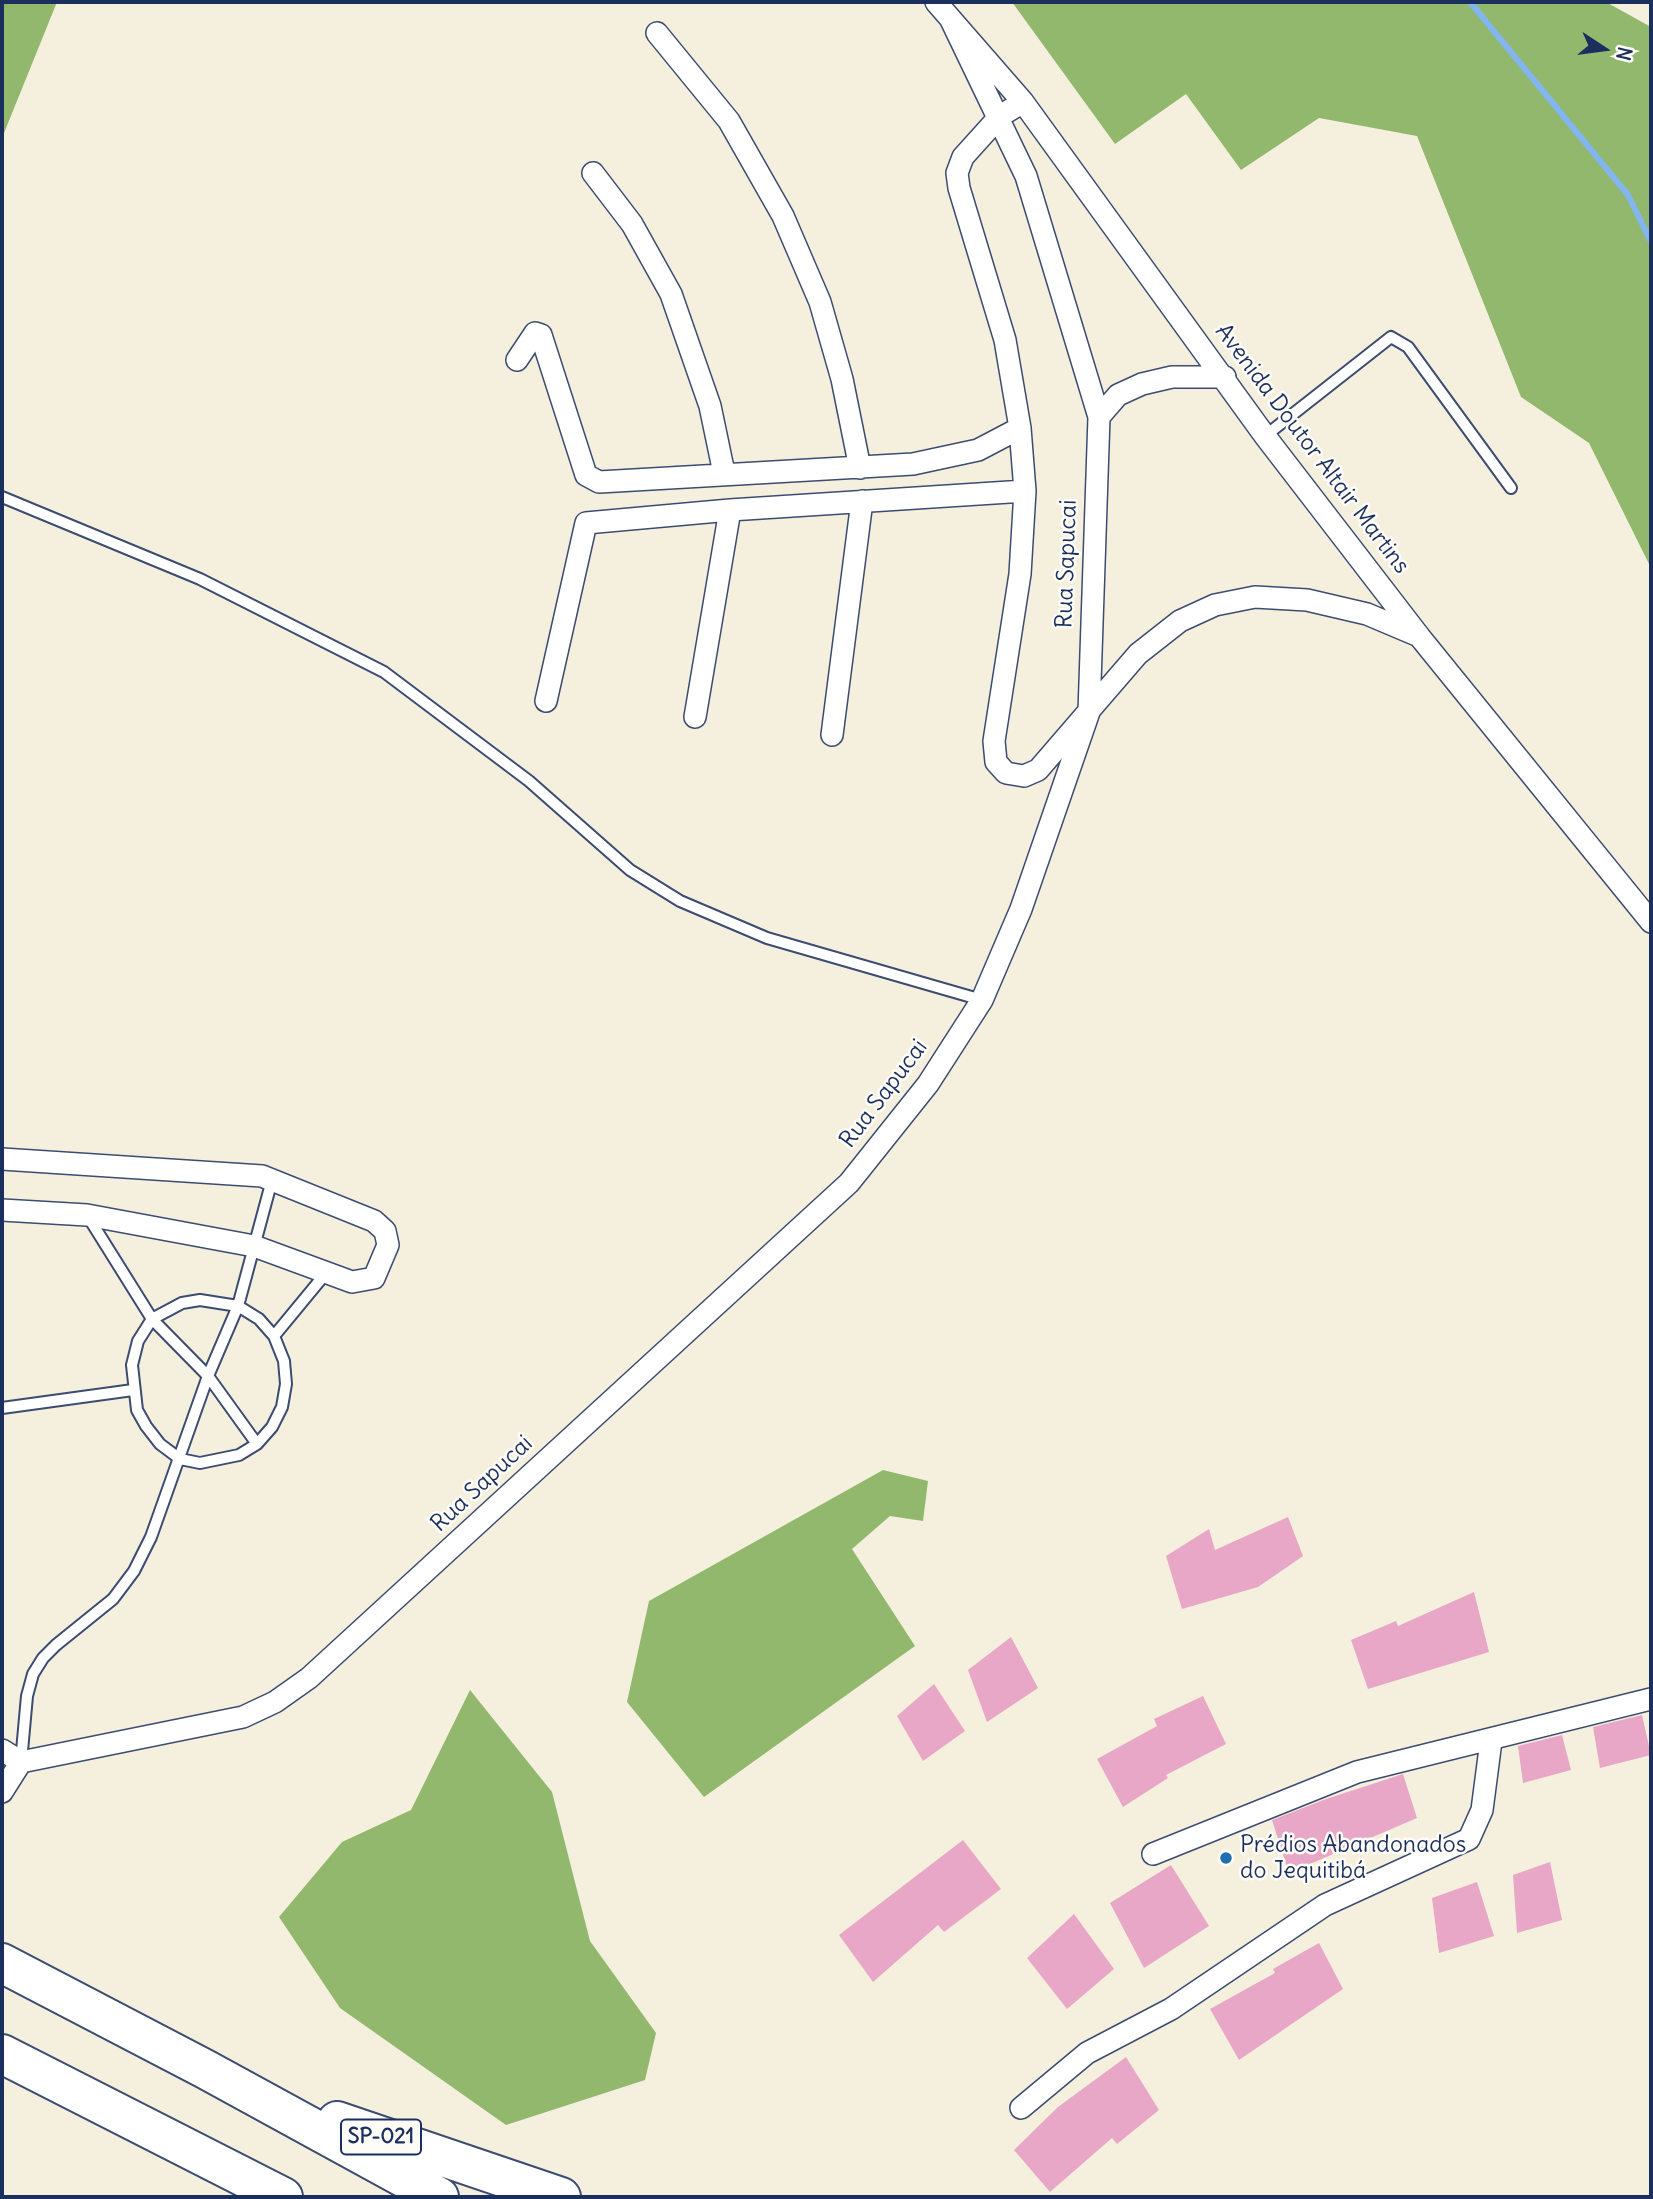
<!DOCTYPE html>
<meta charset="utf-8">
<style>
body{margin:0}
#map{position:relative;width:1653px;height:2199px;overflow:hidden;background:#f5efdd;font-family:Delius,sans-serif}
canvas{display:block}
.frame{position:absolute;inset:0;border:4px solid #1b2f5e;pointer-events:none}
.north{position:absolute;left:1569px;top:14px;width:70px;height:70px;-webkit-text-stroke:5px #fdfcf7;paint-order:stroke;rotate:103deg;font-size:19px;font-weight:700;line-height:28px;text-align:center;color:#1b2f5e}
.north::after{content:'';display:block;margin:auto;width:24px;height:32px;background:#1b2f5e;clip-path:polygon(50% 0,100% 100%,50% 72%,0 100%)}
</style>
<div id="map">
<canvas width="1653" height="2199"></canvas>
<div class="frame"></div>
<div class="north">N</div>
</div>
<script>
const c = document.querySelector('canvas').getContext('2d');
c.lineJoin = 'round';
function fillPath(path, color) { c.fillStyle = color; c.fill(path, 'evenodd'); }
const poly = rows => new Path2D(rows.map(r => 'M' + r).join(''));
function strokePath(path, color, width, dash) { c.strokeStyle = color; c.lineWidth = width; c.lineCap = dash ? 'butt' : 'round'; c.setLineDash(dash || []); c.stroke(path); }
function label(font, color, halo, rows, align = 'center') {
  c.font = font + ' Delius,sans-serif'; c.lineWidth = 5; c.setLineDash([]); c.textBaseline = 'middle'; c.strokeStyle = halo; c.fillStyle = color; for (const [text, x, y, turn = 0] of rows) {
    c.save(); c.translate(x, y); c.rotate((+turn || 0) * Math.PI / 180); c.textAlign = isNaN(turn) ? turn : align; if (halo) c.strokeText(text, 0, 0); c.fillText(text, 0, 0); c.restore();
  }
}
const forest = poly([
 [2,2,57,2,2,138],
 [1012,2,1606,2,1651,27,1651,568,1589,443,1521,397,1417,136,1319,118,1241,170,1186,94,1115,144],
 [883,1470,928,1481,923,1521,890,1516,852,1549,915,1646,704,1797,627,1702,649,1601],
 [470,1690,552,1792,590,1941,656,2033,645,2080,506,2125,340,2008,279,1917,342,1842,411,1810]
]);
const stream = poly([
 [1470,2,1628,195,1651,242]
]);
const building = poly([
 [1288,1517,1303,1556,1258,1587,1182,1609,1166,1556,1209,1529,1215,1550],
 [1474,1592,1489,1652,1368,1689,1351,1640,1396,1621,1398,1626],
 [1011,1637,1038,1688,987,1722,968,1670],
 [934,1684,965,1731,923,1761,897,1716],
 [1203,1696,1226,1744,1166,1775,1168,1778,1123,1807,1097,1759,1157,1726,1154,1719],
 [1642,1715,1651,1755,1600,1768,1593,1727],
 [1562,1735,1571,1770,1523,1783,1518,1746],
 [1403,1774,1417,1818,1289,1873,1272,1820,1326,1799],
 [963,1840,1001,1889,944,1932,938,1925,873,1982,839,1935],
 [1550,1862,1562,1920,1517,1933,1513,1875],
 [1171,1865,1209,1926,1144,1968,1110,1903],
 [1477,1882,1494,1936,1439,1953,1432,1898],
 [1074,1914,1114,1969,1067,2009,1027,1958],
 [1319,1943,1343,1989,1239,2060,1210,2009,1275,1973,1273,1969],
 [1126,2057,1159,2110,1117,2144,1112,2138,1050,2192,1014,2150,1058,2107]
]);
const lane = poly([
 [1265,436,1391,337,1408,347,1511,488],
 [2,497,200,579,384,672,529,781,630,870,680,901,767,938,982,1000],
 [87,1215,152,1319,208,1376,257,1444],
 [200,1300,238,1306,259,1319,274,1336,284,1361,286,1384,282,1407,272,1427,257,1444,239,1455,200,1463,180,1459,160,1444,146,1426,137,1410,132,1365,138,1341,152,1319,182,1303,200,1300],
 [274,1336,326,1273],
 [2,1408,133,1390],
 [21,1762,27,1696,33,1674,43,1658,56,1645,113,1599,134,1571,151,1537,208,1376,238,1306,272,1180]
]);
const street = poly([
 [936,2,1023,102,1265,436,1419,636,1651,922],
 [657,33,729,121,783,216,820,302,842,379,860,468],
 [1023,102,1000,116,963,157,957,173,959,188,1005,340,1020,428,1025,491,1020,574,994,741,996,762,1006,773,1024,776,1038,770,1138,654,1180,621,1215,605,1255,597,1307,600,1367,614,1419,636],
 [593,173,632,224,671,294,710,406,724,473],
 [517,360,535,333,541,335,586,475,599,482,913,464,978,450,1020,428],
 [1099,417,1118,395,1142,384,1172,377,1225,377],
 [546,701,586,523,730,510,1025,491],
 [695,717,730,510],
 [832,735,862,501],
 [2,1159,262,1176,374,1221,385,1231,388,1245,374,1278,352,1282,254,1246,87,1215,2,1210],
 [2,1750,21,1762],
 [2,1792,21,1762,243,1717,275,1702,309,1678,849,1183,928,1084,982,1000,1021,909,1089,712,1099,417,1026,176,950,18],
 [1153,1854,1357,1772,1651,1699],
 [1021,2108,1087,2053,1171,2009,1325,1905,1469,1839,1482,1810,1491,1741]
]);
const highway = poly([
 [2,1963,205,2069,439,2197],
 [2,2054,283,2197],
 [337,2121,561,2197]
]);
const markers = [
 [1226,1858,7,"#1f6fb2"]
];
const shields = [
 [381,2137,80]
];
const shieldNames = [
 ["SP-021",381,2137]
];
const streetNames = [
 ["Avenida Doutor Altair Martins",1312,449,53],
 ["Rua Sapucai",1067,564,-88],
 ["Rua Sapucai",884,1094,-53],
 ["Rua Sapucai",482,1484,-43]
];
const poiNames = [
 ["Prédios Abandonados",1240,1845],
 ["do Jequitibá",1240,1871]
];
fillPath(forest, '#92b86e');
strokePath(stream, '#83b5ef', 6);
fillPath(building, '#e8a7c6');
strokePath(lane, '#3c4c71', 14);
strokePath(street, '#3c4c71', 24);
strokePath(highway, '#3c4c71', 42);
strokePath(lane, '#fff', 10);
strokePath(street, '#fff', 21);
strokePath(highway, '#fff', 38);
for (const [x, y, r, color] of markers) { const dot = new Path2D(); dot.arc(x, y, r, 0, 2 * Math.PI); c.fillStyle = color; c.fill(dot); strokePath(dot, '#fdfcf7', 2.5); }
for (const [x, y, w] of shields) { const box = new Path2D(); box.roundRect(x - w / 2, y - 17.5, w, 35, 5); c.fillStyle = '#fdfcf7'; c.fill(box); strokePath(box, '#1b2f5e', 2); }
label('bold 21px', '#1b2f5e', null, shieldNames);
label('23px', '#1b2f5e', '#fdfcf7', streetNames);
label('23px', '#1b2f5e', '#fdfcf7', poiNames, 'left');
</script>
